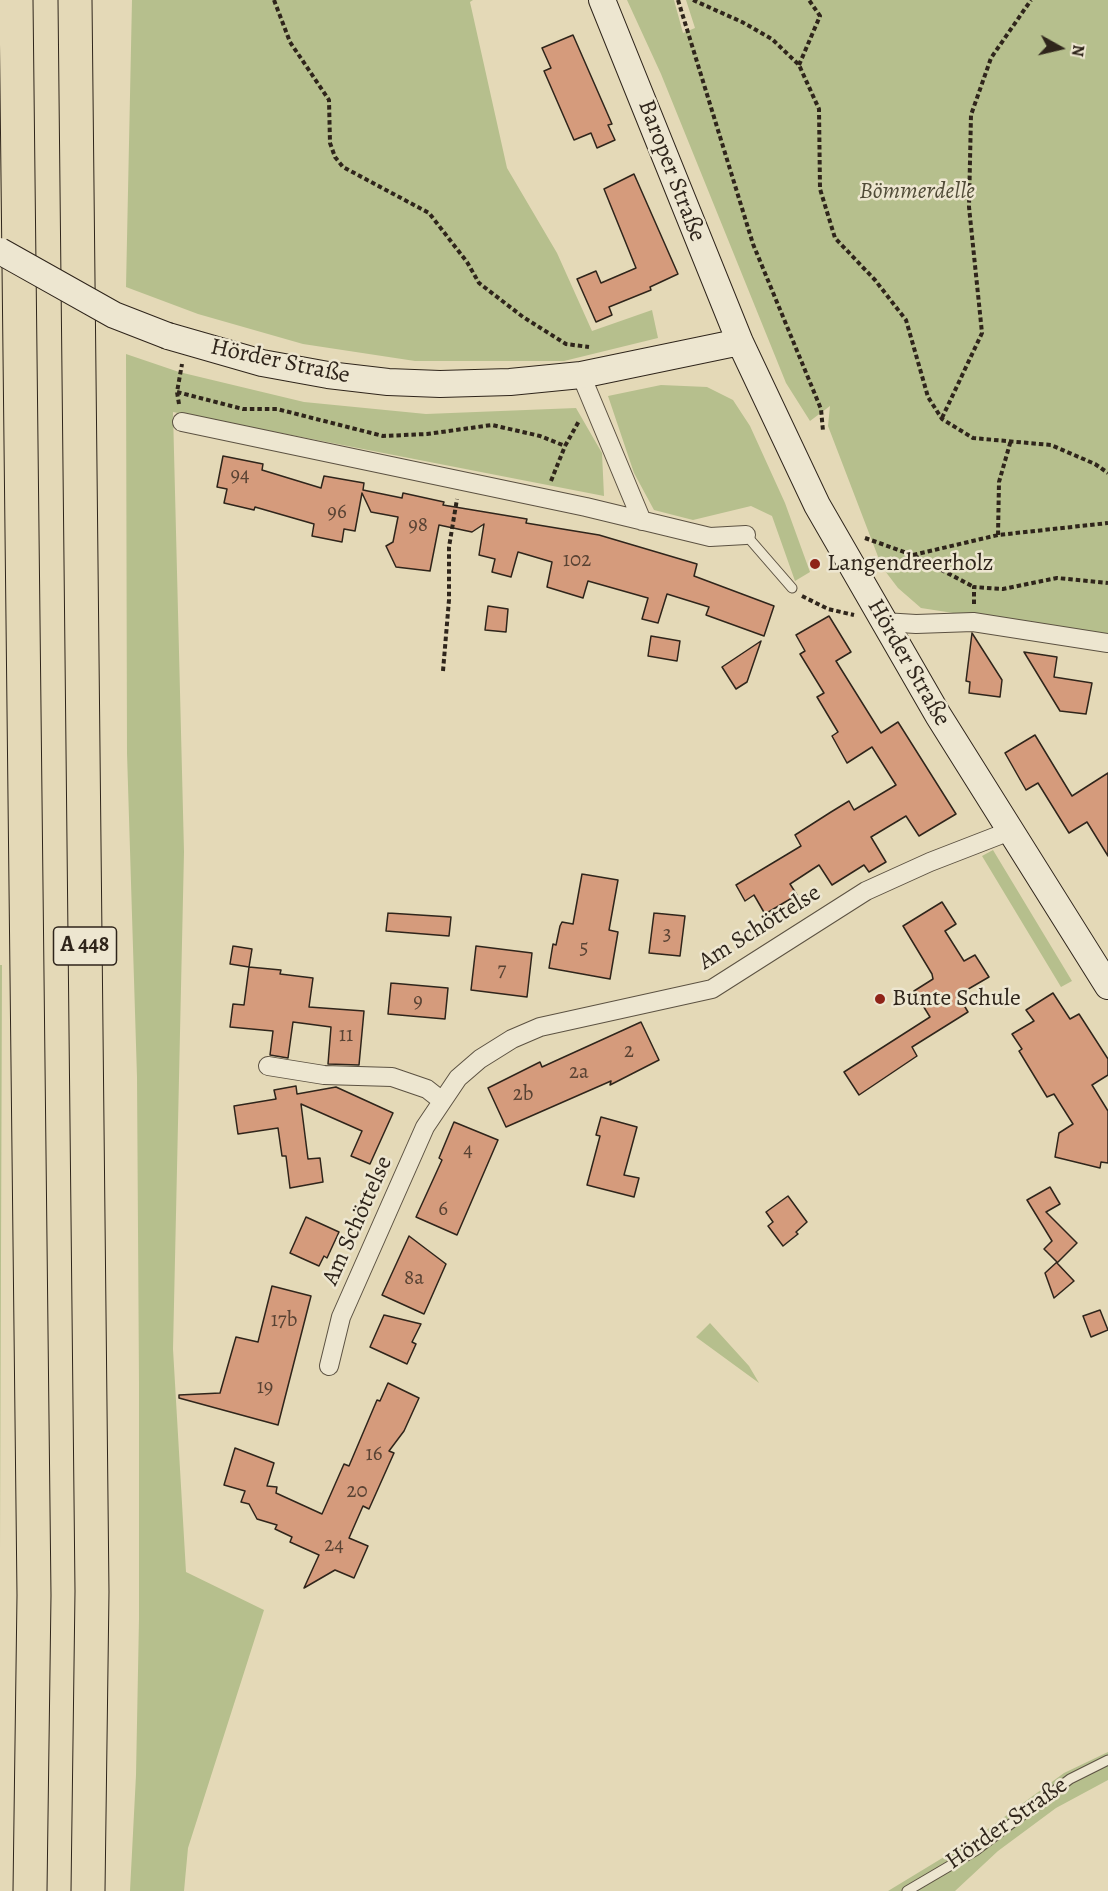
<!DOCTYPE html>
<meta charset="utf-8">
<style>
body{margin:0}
#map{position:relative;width:1108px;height:1891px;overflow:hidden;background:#e4d9b7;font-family:Alegreya,serif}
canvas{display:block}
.north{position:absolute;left:1030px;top:18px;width:60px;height:60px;-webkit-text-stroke:4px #ede6d0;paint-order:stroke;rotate:98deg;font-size:16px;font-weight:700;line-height:24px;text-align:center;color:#2f251b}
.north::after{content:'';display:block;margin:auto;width:21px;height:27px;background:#2f251b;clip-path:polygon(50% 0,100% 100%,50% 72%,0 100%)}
</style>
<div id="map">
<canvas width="1108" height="1891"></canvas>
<div class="north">N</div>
</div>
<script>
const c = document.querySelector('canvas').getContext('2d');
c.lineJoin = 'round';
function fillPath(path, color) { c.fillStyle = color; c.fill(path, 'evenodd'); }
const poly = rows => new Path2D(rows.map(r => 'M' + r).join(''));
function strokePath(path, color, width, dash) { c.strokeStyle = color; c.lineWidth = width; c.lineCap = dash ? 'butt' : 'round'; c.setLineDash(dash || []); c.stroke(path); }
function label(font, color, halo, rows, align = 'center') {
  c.font = font + ' Alegreya,serif'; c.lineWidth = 5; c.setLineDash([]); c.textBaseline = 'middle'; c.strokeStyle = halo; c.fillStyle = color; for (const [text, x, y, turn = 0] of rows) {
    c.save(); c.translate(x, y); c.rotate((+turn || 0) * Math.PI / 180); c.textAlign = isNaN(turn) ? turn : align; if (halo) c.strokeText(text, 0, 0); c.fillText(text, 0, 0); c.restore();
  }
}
const green = poly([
 [132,0,473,0,470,2,507,168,557,253,592,331,652,310,658,338,564,361,415,361,303,344,198,314,126,287],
 [627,0,674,0,683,33,695,28,686,0,1108,0,1108,637,921,608,898,588,882,567,828,426,830,406,810,421,786,383,661,74],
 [126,354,179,372,304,402,426,414,576,408,602,453,604,496,173,412,184,852,173,1349,186,1572,264,1610,188,1848,184,1891,130,1891,136,1775,139,1619,139,1383,137,1077,127,753],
 [661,385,707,387,733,400,750,426,785,503,810,572,795,581,772,516,751,506,693,520,654,510,634,473,608,396],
 [993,850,1072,981,1061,987,982,856],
 [0,965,2,965,0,1549],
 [710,1323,749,1366,759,1383,696,1337],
 [1108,1752,1108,1780,1056,1808,998,1851,955,1891,888,1891,977,1837,1064,1773]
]);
const building = poly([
 [573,35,612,124,608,125,615,140,597,148,591,133,574,140,544,71,551,68,542,48,573,35],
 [634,174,678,274,650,287,651,290,609,307,612,315,596,322,577,279,596,271,601,283,636,268,604,189,634,174],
 [223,456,263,464,262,470,321,488,324,476,364,483,363,490,402,498,403,493,444,502,443,505,527,519,526,523,599,535,697,564,694,576,774,606,764,636,706,615,709,607,667,594,658,623,642,619,648,598,588,581,583,598,547,587,552,562,518,552,511,577,492,572,495,559,479,555,484,524,472,532,439,525,430,571,396,567,386,546,393,542,398,517,371,512,362,493,355,531,344,529,342,542,312,536,314,524,255,507,254,510,224,503,227,489,217,487,223,456],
 [488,606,508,609,506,632,485,630,488,606],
 [829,616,851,652,836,661,881,733,898,722,956,814,919,836,906,816,871,837,886,862,869,872,864,865,832,885,819,865,790,884,797,895,765,914,754,895,745,901,736,885,801,846,795,835,831,812,849,801,854,810,896,785,872,747,847,763,832,736,838,732,817,697,824,693,800,654,805,651,796,635,829,616],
 [972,633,1002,680,1000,697,969,693,970,682,966,681,972,633],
 [651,636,680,641,677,661,648,656,651,636],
 [761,641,747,682,736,689,722,667,761,641],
 [1024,652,1057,657,1054,677,1092,683,1086,714,1060,711,1024,652],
 [1035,735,1072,796,1108,773,1108,856,1087,822,1069,833,1038,783,1026,790,1005,753,1035,735],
 [582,874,618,880,609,930,618,932,610,979,549,968,553,944,556,945,560,926,562,922,573,924,582,874],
 [942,902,956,924,945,931,964,961,975,955,989,977,958,995,968,1012,912,1047,917,1056,859,1095,844,1072,930,1017,914,991,933,979,932,974,903,926,942,902],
 [388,913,451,917,449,936,386,931,388,913],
 [654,913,685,916,680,956,649,953,654,913],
 [233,946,252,949,249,967,230,964,233,946],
 [476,946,532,953,527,997,471,990,476,946],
 [249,967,281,970,280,974,313,978,309,1007,364,1011,359,1065,328,1064,331,1027,293,1022,288,1058,270,1055,273,1031,230,1027,233,1004,244,1005,249,967],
 [391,983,448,988,445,1019,388,1014,391,983],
 [1053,993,1070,1019,1079,1014,1108,1059,1108,1075,1092,1085,1108,1111,1108,1163,1101,1162,1100,1168,1055,1157,1059,1133,1073,1124,1054,1094,1047,1097,1019,1051,1022,1049,1012,1034,1034,1021,1026,1010,1053,993],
 [641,1022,659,1060,610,1085,611,1081,506,1127,488,1088,540,1062,542,1067,641,1022],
 [296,1086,297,1094,336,1087,393,1113,370,1164,351,1156,362,1131,301,1104,308,1159,320,1158,323,1182,290,1188,286,1156,282,1156,278,1128,238,1134,234,1106,276,1099,274,1090,296,1086],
 [601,1117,637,1127,624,1175,639,1178,634,1197,587,1185,600,1136,596,1135,601,1117],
 [454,1122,498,1140,457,1235,416,1217,442,1160,439,1158,454,1122],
 [1050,1187,1060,1204,1046,1212,1077,1243,1057,1263,1074,1281,1054,1298,1045,1273,1057,1262,1044,1249,1052,1241,1027,1200,1050,1187],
 [788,1196,807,1222,796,1232,798,1234,783,1246,768,1226,773,1222,766,1212,788,1196],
 [306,1217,339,1232,327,1258,324,1256,319,1266,290,1253,306,1217],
 [409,1236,446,1264,424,1314,382,1295,409,1236],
 [272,1286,311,1296,278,1425,179,1398,179,1395,220,1393,236,1337,258,1342,272,1286],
 [1100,1310,1108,1330,1091,1337,1083,1316,1100,1310],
 [384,1315,421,1324,412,1342,416,1344,407,1364,370,1347,384,1315],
 [388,1383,419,1398,404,1431,389,1451,394,1453,369,1509,363,1506,349,1538,368,1546,354,1578,335,1570,304,1588,319,1555,290,1542,292,1537,275,1529,277,1525,257,1519,249,1504,241,1502,245,1491,224,1485,235,1448,274,1463,267,1486,277,1487,276,1493,322,1514,344,1464,349,1466,377,1400,380,1401,388,1383]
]);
const path = poly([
 [274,0,290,42,329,100,330,143,335,157,343,167,429,213,467,262,479,283,523,317,566,344,589,347],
 [678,0,753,244,821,409,823,431],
 [693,0,742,22,772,39,799,65,819,109,820,189,835,238,875,280,906,320,928,397,942,419,973,438,1051,445,1095,464,1108,473],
 [799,65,820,16,809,0],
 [177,392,243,409,277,409,383,436,427,434,492,425,540,436,565,446,579,421],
 [179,404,177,392,182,364],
 [942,418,982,333,969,207,971,115,991,58,1031,0],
 [551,481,565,446],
 [998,535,999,482,1011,440],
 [865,538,913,555,974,587],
 [913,555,998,535,1108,523],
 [802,596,828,609,854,615],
 [974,604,974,587,1003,589,1057,578,1108,583],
 [443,671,449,600,449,547,457,499]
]);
const lane = poly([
 [746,535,792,588],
 [907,1891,975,1851,1070,1779,1108,1760]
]);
const street = poly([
 [581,375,642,521],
 [182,422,586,507,710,537,746,535],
 [883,622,916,624,973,622,1108,643],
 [268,1066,324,1075,392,1077,427,1089,441,1100],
 [329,1366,341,1317,425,1127,458,1078,480,1059,512,1039,540,1027,712,989,866,891,930,862,1010,831]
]);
const secondary = poly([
 [602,0,740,342,817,505,938,715,1108,986],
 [168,336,262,363,328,375,388,382,440,384,510,382,581,375,740,342]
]);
const highway = poly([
 [16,0,34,1595,30,1891],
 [75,0,92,1591,88,1891]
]);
const secondaryBridge = poly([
 [0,251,114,315,168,336]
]);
const markers = [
 [815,564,6,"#8f2418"],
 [880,999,6,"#8f2418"]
];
const numberNames = [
 ["94",240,476],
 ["96",337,513],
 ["98",418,526],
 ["102",577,561],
 ["3",667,935],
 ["5",584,949],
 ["7",502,971],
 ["9",418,1002],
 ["11",346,1036],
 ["2",629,1052],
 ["2a",579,1073],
 ["2b",523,1095],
 ["4",468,1151],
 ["6",443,1210],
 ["8a",414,1279],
 ["17b",284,1321],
 ["19",265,1388],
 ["16",374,1455],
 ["20",357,1492],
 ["24",334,1546]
];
const shields = [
 [85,946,63]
];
const shieldNames = [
 ["A 448",85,946]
];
const streetNames = [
 ["Baroper Straße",671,171,69],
 ["Hörder Straße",280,362,12],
 ["Hörder Straße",908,663,60],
 ["Am Schöttelse",760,928,-32],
 ["Am Schöttelse",358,1221,-66],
 ["Hörder Straße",1007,1824,-35]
];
const parkNames = [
 ["Bömmerdelle",917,192]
];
const poiNames = [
 ["Langendreerholz",827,564],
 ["Bunte Schule",892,999]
];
fillPath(green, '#b6bf8d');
fillPath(building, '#d59b7c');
strokePath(building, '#2f251b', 1.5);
strokePath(lane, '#5c5242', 11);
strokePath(street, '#5c5242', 20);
strokePath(secondary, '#2f251b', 28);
strokePath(highway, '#2f251b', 35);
strokePath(path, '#2f251b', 4, [4.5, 3]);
strokePath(lane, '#ede6d0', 9);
strokePath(street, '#ede6d0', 18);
strokePath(secondary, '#ede6d0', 26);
strokePath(highway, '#e4d9b7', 33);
strokePath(secondaryBridge, '#2f251b', 28, []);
strokePath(secondaryBridge, '#ede6d0', 26);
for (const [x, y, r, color] of markers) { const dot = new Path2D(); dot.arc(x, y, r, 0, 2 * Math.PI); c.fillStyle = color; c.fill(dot); strokePath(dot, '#ede6d0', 2); }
label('21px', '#584233', null, numberNames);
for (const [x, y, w] of shields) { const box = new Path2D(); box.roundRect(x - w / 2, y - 19, w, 38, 4.5); c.fillStyle = '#ede6d0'; c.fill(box); strokePath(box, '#2f251b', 1.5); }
label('bold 22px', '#2f251b', null, shieldNames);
label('24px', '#2f251b', '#ede6d0', streetNames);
label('italic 24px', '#514c38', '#ede6d0', parkNames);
label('24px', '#2f251b', '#ede6d0', poiNames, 'left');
</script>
